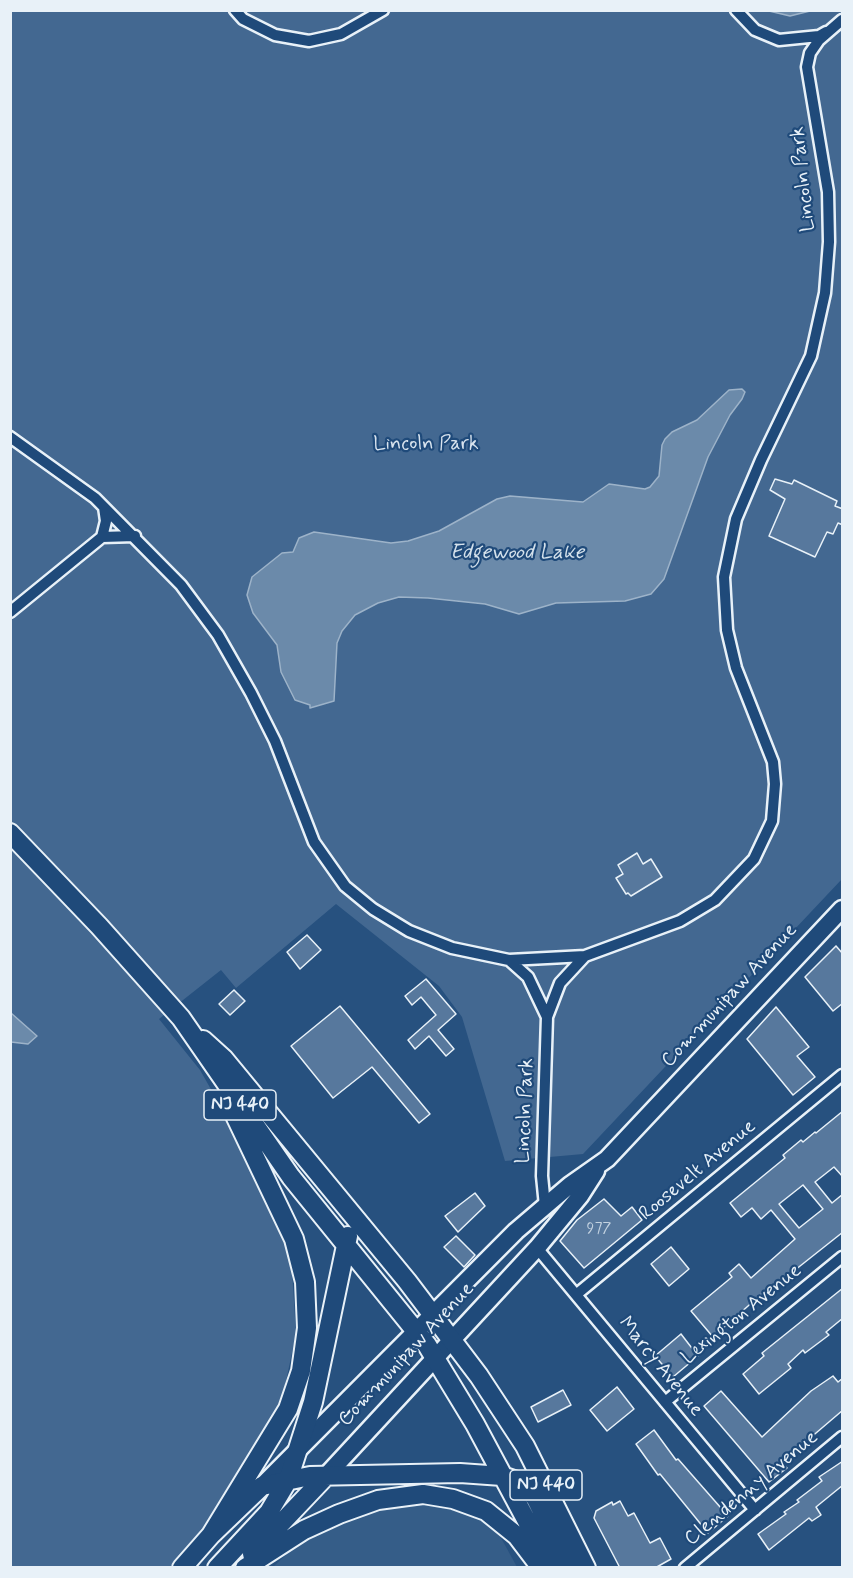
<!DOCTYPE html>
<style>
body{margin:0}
#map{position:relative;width:853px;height:1578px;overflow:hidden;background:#27517f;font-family:Mynerve,sans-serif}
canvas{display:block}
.frame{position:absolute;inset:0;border:12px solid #e8f1f8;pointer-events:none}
</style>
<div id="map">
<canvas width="853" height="1578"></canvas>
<div class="frame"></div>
</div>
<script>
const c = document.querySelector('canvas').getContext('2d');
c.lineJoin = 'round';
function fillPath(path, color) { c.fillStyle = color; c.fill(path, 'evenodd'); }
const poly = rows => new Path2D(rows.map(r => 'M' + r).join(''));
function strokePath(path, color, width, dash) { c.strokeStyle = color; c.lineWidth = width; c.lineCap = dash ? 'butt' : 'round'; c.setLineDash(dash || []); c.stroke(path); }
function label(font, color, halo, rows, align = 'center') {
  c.font = font + ' Mynerve,sans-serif'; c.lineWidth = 4.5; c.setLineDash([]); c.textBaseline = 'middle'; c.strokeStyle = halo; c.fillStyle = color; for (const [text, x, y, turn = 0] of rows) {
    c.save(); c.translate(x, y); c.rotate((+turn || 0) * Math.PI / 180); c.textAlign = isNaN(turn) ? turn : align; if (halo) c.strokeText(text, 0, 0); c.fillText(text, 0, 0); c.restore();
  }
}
const built = poly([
 [397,1500,489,1516,517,1567,272,1568,319,1523]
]);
const green = poly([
 [10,11,842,11,842,879,583,1154,505,1161,462,1017,439,986,336,904,236,988,221,970,159,1019,200,1070,246,1151,291,1254,296,1334,283,1395,260,1452,222,1516,173,1567,11,1567]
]);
const water = poly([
 [769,11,810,10,810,11,790,16,769,11],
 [742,389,745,392,742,399,730,415,708,457,664,579,651,594,625,601,556,603,519,614,485,604,428,598,399,597,378,603,355,615,342,631,337,643,334,701,310,708,310,705,295,700,281,672,277,645,253,613,247,595,252,577,282,553,293,552,299,538,314,532,391,543,408,541,439,531,497,499,510,496,583,502,609,484,645,489,650,487,659,476,662,445,665,439,672,432,697,420,729,390,742,389],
 [11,1013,37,1036,28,1044,11,1042,11,1013]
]);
const building = poly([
 [775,479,792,484,794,480,837,501,835,506,843,509,843,525,838,523,833,534,827,532,815,557,769,536,785,499,770,490,775,479],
 [637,853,643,864,651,859,662,877,631,896,628,893,626,894,616,878,623,874,618,865,637,853],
 [307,935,321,950,300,969,287,952,307,935],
 [836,946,843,954,843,1003,833,1011,805,977,836,946],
 [426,979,456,1014,438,1030,454,1049,446,1056,429,1036,415,1049,408,1040,436,1015,421,997,412,1005,405,996,426,979],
 [234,990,245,1001,230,1015,219,1004,234,990],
 [340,1006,430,1114,419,1123,372,1067,333,1098,291,1046,340,1006],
 [776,1007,809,1047,797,1056,815,1077,793,1095,747,1039,776,1007],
 [843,1111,843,1177,834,1167,815,1182,832,1203,843,1194,843,1232,766,1293,765,1291,713,1337,691,1311,732,1277,729,1273,739,1264,751,1278,795,1239,771,1210,761,1219,752,1208,741,1217,730,1203,785,1158,783,1155,801,1140,803,1142,815,1132,816,1133,843,1111],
 [803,1185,823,1209,799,1228,779,1204,803,1185],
 [475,1193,485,1206,458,1232,445,1216,475,1193],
 [604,1199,621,1216,632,1207,642,1220,584,1268,560,1241,577,1220,604,1199],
 [456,1236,475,1255,464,1267,444,1247,456,1236],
 [671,1247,689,1269,669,1286,651,1264,671,1247],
 [843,1288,843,1318,826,1332,829,1335,805,1353,803,1350,788,1364,791,1368,759,1394,743,1374,764,1356,762,1353,843,1288],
 [681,1334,698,1356,673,1377,655,1356,681,1334],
 [833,1376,838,1382,843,1378,843,1410,782,1462,787,1468,769,1482,704,1406,721,1391,762,1437,811,1391,833,1376],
 [617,1387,634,1409,607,1431,590,1410,617,1387],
 [563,1390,571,1405,538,1422,531,1407,563,1390],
 [654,1430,676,1460,678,1459,728,1516,708,1533,660,1474,658,1475,636,1444,654,1430],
 [843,1461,843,1485,816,1507,821,1515,812,1521,809,1518,769,1550,758,1534,786,1514,784,1512,799,1502,797,1500,822,1481,819,1477,843,1461],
 [620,1501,628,1516,634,1513,650,1543,660,1538,671,1559,655,1568,620,1568,594,1518,596,1511,612,1502,613,1505,620,1501]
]);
const street = poly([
 [235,10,243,19,275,35,309,41,341,34,383,10],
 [736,10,755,30,779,40,819,36,826,32],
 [10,437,95,498,181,585,218,635,251,693,275,741,314,842,345,886,373,909,409,931,452,948,509,960,585,956,680,921,715,900,754,859,772,821,775,784,773,762,736,668,727,630,724,577,736,519,761,460,811,356,825,293,829,242,828,192,807,67,810,53,819,40,842,20],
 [102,537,106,521,104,507],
 [10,612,102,537,135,536],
 [509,960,528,977,547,1017],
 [545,1206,542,1176,547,1017,560,983,585,956],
 [537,1248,755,1510],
 [577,1294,842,1075],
 [665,1402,842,1257],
 [685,1568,842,1437]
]);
const primary = poly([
 [325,1477,537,1248,580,1196,596,1171],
 [262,1486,516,1231,570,1185,607,1159,842,909]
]);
const highway = poly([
 [10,833,99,926,181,1018,291,1177,427,1345,475,1424,552,1568],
 [203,1040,224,1059,407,1281,479,1376,525,1446,586,1568],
 [211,1535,288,1409,301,1371,307,1328,305,1282,294,1239,231,1107],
 [252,1554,325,1477],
 [182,1568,211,1535,262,1486,310,1476,460,1473,502,1476,525,1484,536,1499,570,1568],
 [217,1568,269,1512,288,1480,313,1402,348,1236],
 [245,1568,304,1530,339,1514,378,1500,423,1494,453,1499,486,1511,517,1536,539,1565]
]);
const numberNames = [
 ["977",599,1230]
];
const shields = [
 [240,1105,72],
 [546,1485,72]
];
const shieldNames = [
 ["NJ 440",240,1105],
 ["NJ 440",546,1485]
];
const streetNames = [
 ["Lincoln Park",804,179,-96],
 ["Communipaw Avenue",730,996,-47],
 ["Lincoln Park",526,1111,-88],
 ["Roosevelt Avenue",698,1171,-40],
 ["Lexington Avenue",742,1315,-39],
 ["Communipaw Avenue",407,1355,-47],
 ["Marcy Avenue",660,1367,51],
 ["Clendenny Avenue",752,1489,-40]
];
const parkNames = [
 ["Lincoln Park",426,445]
];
const waterNames = [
 ["Edgewood Lake",517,554]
];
fillPath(built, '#355d88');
fillPath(green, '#436891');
fillPath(water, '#6b8aaa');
strokePath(water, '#9db3c9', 1.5);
fillPath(building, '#57789d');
strokePath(building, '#e8f1f8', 1.5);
strokePath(street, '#e8f1f8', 15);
strokePath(primary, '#e8f1f8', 21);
strokePath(highway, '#e8f1f8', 22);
strokePath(street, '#1f4a7a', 10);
strokePath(primary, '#1f4a7a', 16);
strokePath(highway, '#1f4a7a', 18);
label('16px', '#c4d3e1', null, numberNames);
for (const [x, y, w] of shields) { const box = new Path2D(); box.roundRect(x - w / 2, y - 15, w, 30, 4.5); c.fillStyle = '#1f4a7a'; c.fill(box); strokePath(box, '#e8f1f8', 1.5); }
label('bold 18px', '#e8f1f8', null, shieldNames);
label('20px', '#e8f1f8', '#1f4a7a', streetNames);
label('20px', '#d8e3ee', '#1f4a7a', parkNames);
label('italic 21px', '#d5e2ec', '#1f4a7a', waterNames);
</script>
